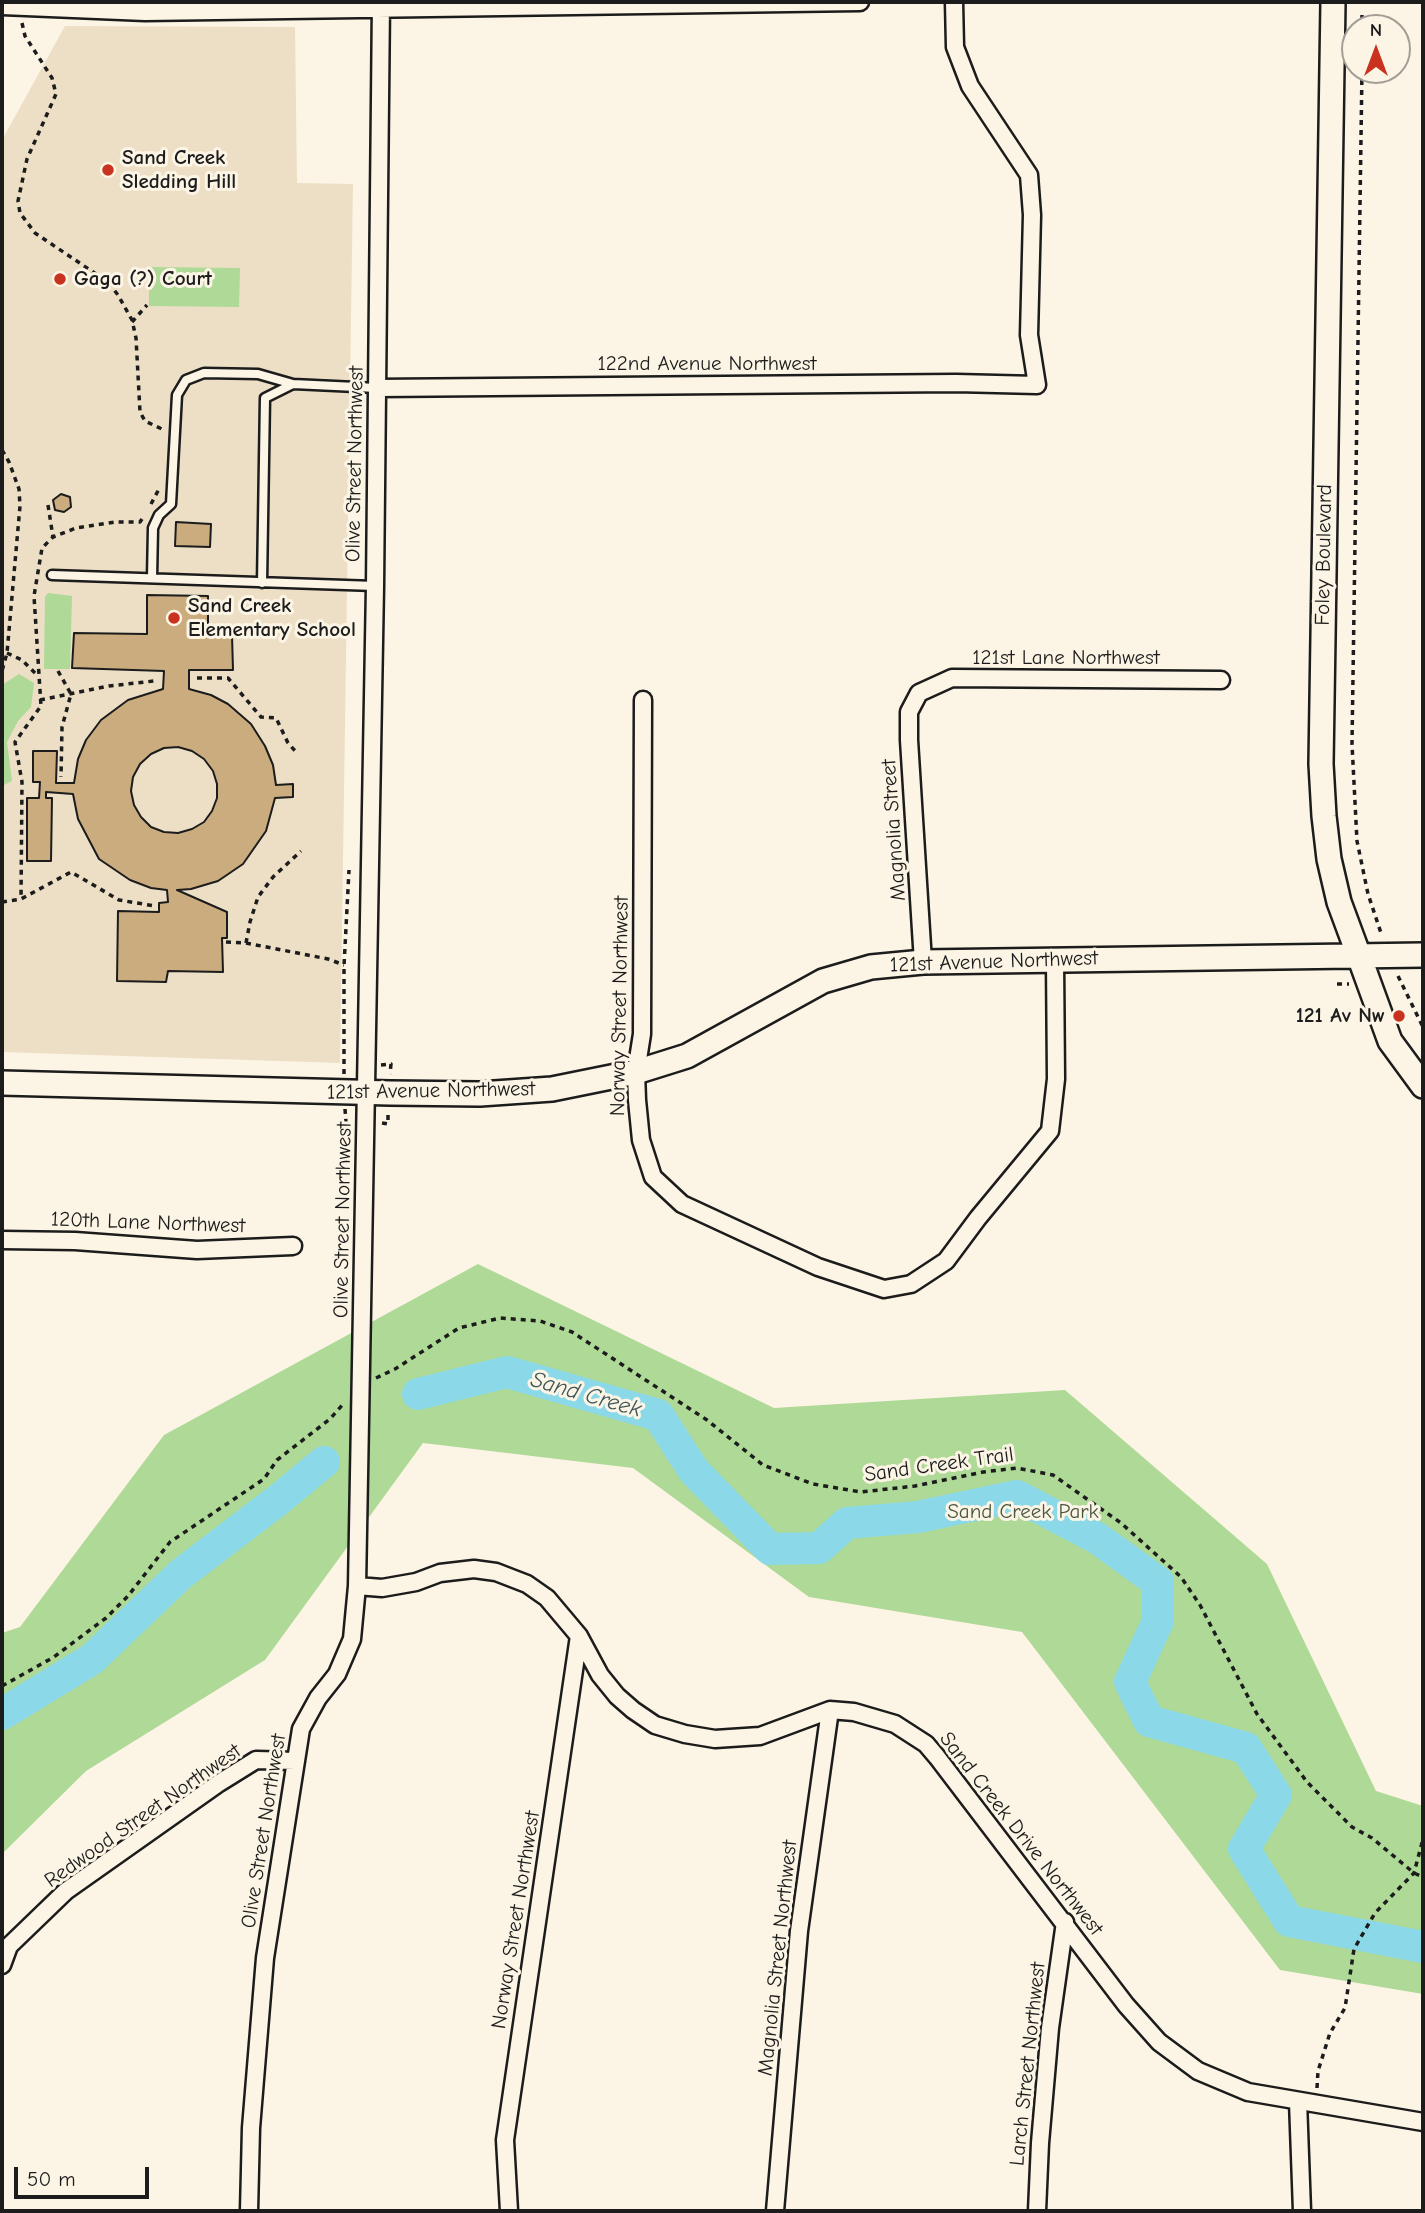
<!DOCTYPE html>
<style>
body{margin:0}
#map{position:relative;width:1425px;height:2213px;overflow:hidden;background:#fcf5e5;font-family:"Comic Neue",sans-serif}
canvas{display:block}
.frame{position:absolute;inset:0;border:4px solid #1c1c1c;pointer-events:none}
.north{position:absolute;left:1341px;top:14px;width:70px;height:70px;box-sizing:border-box;background:#fcf5e5;border:2px solid #a29e95;border-radius:50%;rotate:0deg;font-size:19px;font-weight:700;line-height:28px;text-align:center;color:#1c1c1c}
.north::after{content:'';display:block;margin:auto;width:24px;height:32px;background:#c8321e;clip-path:polygon(50% 0,100% 100%,50% 72%,0 100%)}
.scale{position:absolute;left:14px;top:2167px;width:135px;height:32px;box-sizing:border-box;border:4px solid #1c1c1c;border-top:0;padding-left:9px;font-size:21px;line-height:24px;white-space:nowrap;color:#1c1c1c;-webkit-text-stroke:5px #fcf5e5;paint-order:stroke}
</style>
<div id="map">
<canvas width="1425" height="2213"></canvas>
<div class="frame"></div>
<div class="north">N</div>
<div class="scale">50 m</div>
</div>
<script>
const c = document.querySelector('canvas').getContext('2d');
c.lineJoin = 'round';
function fillPath(path, color) { c.fillStyle = color; c.fill(path, 'evenodd'); }
const poly = rows => new Path2D(rows.map(r => 'M' + r).join(''));
function strokePath(path, color, width, dash) { c.strokeStyle = color; c.lineWidth = width; c.lineCap = dash ? 'butt' : 'round'; c.setLineDash(dash || []); c.stroke(path); }
function label(font, color, halo, rows, align = 'center') {
  c.font = font + ' "Comic Neue",sans-serif'; c.lineWidth = 6; c.setLineDash([]); c.textBaseline = 'middle'; c.strokeStyle = halo; c.fillStyle = color; for (const [text, x, y, turn = 0] of rows) {
    c.save(); c.translate(x, y); c.rotate((+turn || 0) * Math.PI / 180); c.textAlign = isNaN(turn) ? turn : align; if (halo) c.strokeText(text, 0, 0); c.fillText(text, 0, 0); c.restore();
  }
}
const built = poly([
 [65,26,295,27,297,183,353,184,340,1063,2,1052,2,140]
]);
const green = poly([
 [149,267,240,268,239,307,149,306],
 [48,593,72,596,70,669,44,669,45,597],
 [19,674,34,683,31,707,18,721,7,742,12,781,2,786,2,685],
 [478,1264,774,1408,1065,1390,1267,1564,1376,1791,1423,1806,1423,1994,1280,1970,1022,1632,809,1597,633,1468,423,1443,265,1660,86,1771,2,1854,2,1633,20,1627,164,1435]
]);
const river = poly([
 [418,1394,507,1372,658,1415,694,1471,770,1549,819,1548,847,1523,918,1517,1017,1496,1097,1538,1158,1582,1158,1621,1130,1682,1149,1721,1246,1748,1276,1795,1244,1849,1289,1921,1423,1947],
 [2,1714,92,1659,181,1574,278,1500,324,1462]
]);
const building = poly([
 [61,494,70,497,71,507,64,512,55,510,53,500,61,494],
 [176,522,211,524,210,547,175,546,176,522],
 [147,595,208,596,208,635,232,635,233,670,189,670,189,689,211,695,228,704,251,724,265,746,273,765,276,785,293,784,293,797,275,798,266,831,243,864,218,881,191,889,177,890,227,912,227,938,222,938,223,972,168,971,166,982,117,981,118,911,159,912,159,903,168,902,167,890,151,888,130,880,99,859,78,819,73,794,46,792,46,798,52,798,51,861,27,861,27,798,39,798,40,782,33,782,33,751,57,751,56,783,74,783,78,759,86,740,101,720,128,700,163,689,164,671,72,668,74,633,147,634,147,595],
 [178,747,192,751,204,759,213,771,217,784,217,798,212,811,204,822,192,829,178,833,164,832,151,827,141,817,134,805,131,791,133,777,140,764,151,754,164,748,178,747]
]);
const path = poly([
 [1362,15,1362,28],
 [22,23,25,36,52,78,56,94,27,159,18,201,20,213,35,233,108,282,118,295,132,320,136,338,140,412,145,421,162,429],
 [1362,70,1352,744,1357,841,1368,894,1382,936],
 [132,322,147,305],
 [2,450,9,462,19,489,20,506,7,653,2,671],
 [151,504,159,489],
 [48,505,53,537],
 [142,519,140,522,116,522,76,528,53,537,42,548,34,596,41,706,15,742,22,782,21,899,71,872,119,900,155,906],
 [7,653,22,660,38,676],
 [58,671,71,694,62,727,61,777],
 [197,678,228,678,261,717,276,718,288,743,298,754],
 [40,700,109,686,154,681],
 [2,902,21,899],
 [226,942,246,943,328,959,344,965],
 [246,943,250,922,258,897,273,877,301,851],
 [1398,976,1423,1027],
 [1337,984,1349,984],
 [381,1065,391,1064,390,1074],
 [344,1074,344,966,349,870],
 [345,1109,346,1123,350,1122],
 [382,1123,388,1124,388,1113],
 [376,1378,395,1369,459,1328,500,1318,540,1321,572,1332,707,1420,763,1465,813,1484,861,1492,915,1486,983,1472,1017,1468,1053,1475,1121,1523,1181,1577,1200,1605,1257,1714,1307,1782,1352,1827,1372,1838,1414,1873,1423,1877],
 [2,1686,54,1657,106,1618,128,1596,170,1542,264,1479,277,1460,330,1419,345,1402],
 [1317,2088,1318,2071,1330,2033,1345,2008,1354,1949,1375,1913,1414,1873,1423,1839]
]);
const lane = poly([
 [52,575,375,586],
 [152,578,153,528,159,515,171,504,177,395,186,380,204,373,258,374,293,384],
 [262,583,265,398,293,384,377,388]
]);
const street = poly([
 [2,6,145,12,860,2],
 [377,388,956,383,1037,385,1029,335,1032,215,1029,175,970,86,955,47,954,2],
 [643,700,642,1034,636,1072,637,1100,641,1140,653,1177,682,1204,818,1267,884,1289,911,1284,946,1261,978,1218,1050,1131,1056,1079,1055,961],
 [923,962,909,740,909,712,919,693,952,678,1221,680],
 [2,1240,75,1241,197,1250,293,1246],
 [357,1586,382,1588,416,1582,440,1573,474,1569,496,1572,527,1584,547,1598,579,1636,600,1675,617,1696,633,1710,655,1725,685,1734,715,1739,760,1736,830,1710,854,1712,895,1724,926,1744,937,1757,1126,2005,1159,2042,1198,2071,1248,2092,1423,2122],
 [2,1965,9,1946,66,1891,219,1783,256,1760,295,1761],
 [1298,2101,1302,2211],
 [249,2211,251,2128,265,1958,301,1729,318,1698,337,1674,352,1639,357,1586,375,586,381,2],
 [509,2211,505,2140,579,1636],
 [775,2211,799,1931,830,1710],
 [1037,2211,1040,2143,1050,2028,1065,1922]
]);
const secondary = poly([
 [1333,2,1321,764,1324,816,1329,859,1339,902,1359,956,1390,1041,1423,1086],
 [2,1083,390,1093,480,1094,552,1089,636,1072,687,1056,823,981,871,967,923,962,1423,955]
]);
const markers = [
 [108,170,7,"#c8321e"],
 [60,279,7,"#c8321e"],
 [174,618,7,"#c8321e"],
 [1399,1016,7,"#c8321e"]
];
const poiNames = [
 ["Sand Creek",122,158],
 ["Sledding Hill",122,182],
 ["Gaga (?) Court",74,279],
 ["Sand Creek",188,606],
 ["Elementary School",188,630],
 ["121 Av Nw",1385,1016,"right"]
];
const streetNames = [
 ["122nd Avenue Northwest",707,364],
 ["Olive Street Northwest",355,464,-89],
 ["Foley Boulevard",1324,555,-89],
 ["121st Lane Northwest",1066,658],
 ["Magnolia Street",894,830,-94],
 ["121st Avenue Northwest",994,962,-2],
 ["Norway Street Northwest",620,1006,-89],
 ["121st Avenue Northwest",431,1091,-1],
 ["Olive Street Northwest",343,1220,-89],
 ["120th Lane Northwest",148,1223,2],
 ["Sand Creek Trail",939,1465,-8],
 ["Redwood Street Northwest",143,1816,-35],
 ["Olive Street Northwest",264,1831,-81],
 ["Sand Creek Drive Northwest",1021,1834,52],
 ["Norway Street Northwest",516,1920,-81],
 ["Magnolia Street Northwest",778,1958,-84],
 ["Larch Street Northwest",1028,2064,-84]
];
const parkNames = [
 ["Sand Creek Park",1023,1512]
];
const waterNames = [
 ["Sand Creek",586,1395,16]
];
fillPath(built, '#eddfc6');
fillPath(green, '#aed997');
strokePath(river, '#8bd9e8', 32);
fillPath(building, '#cbac7f');
strokePath(building, '#1c1c1c', 2);
strokePath(lane, '#1c1c1c', 13);
strokePath(street, '#1c1c1c', 21);
strokePath(secondary, '#1c1c1c', 28);
strokePath(path, '#1c1c1c', 3.5, [5, 5]);
strokePath(lane, '#fcf5e5', 8);
strokePath(street, '#fcf5e5', 16);
strokePath(secondary, '#fcf5e5', 23);
for (const [x, y, r, color] of markers) { const dot = new Path2D(); dot.arc(x, y, r, 0, 2 * Math.PI); c.fillStyle = color; c.fill(dot); strokePath(dot, '#fcf5e5', 2.5); }
label('bold 21px', '#1c1c1c', '#fcf5e5', poiNames, 'left');
label('21px', '#1c1c1c', '#fcf5e5', streetNames);
label('21px', '#485541', '#fcf5e5', parkNames);
label('italic 23px', '#3d5559', '#fcf5e5', waterNames);
</script>
